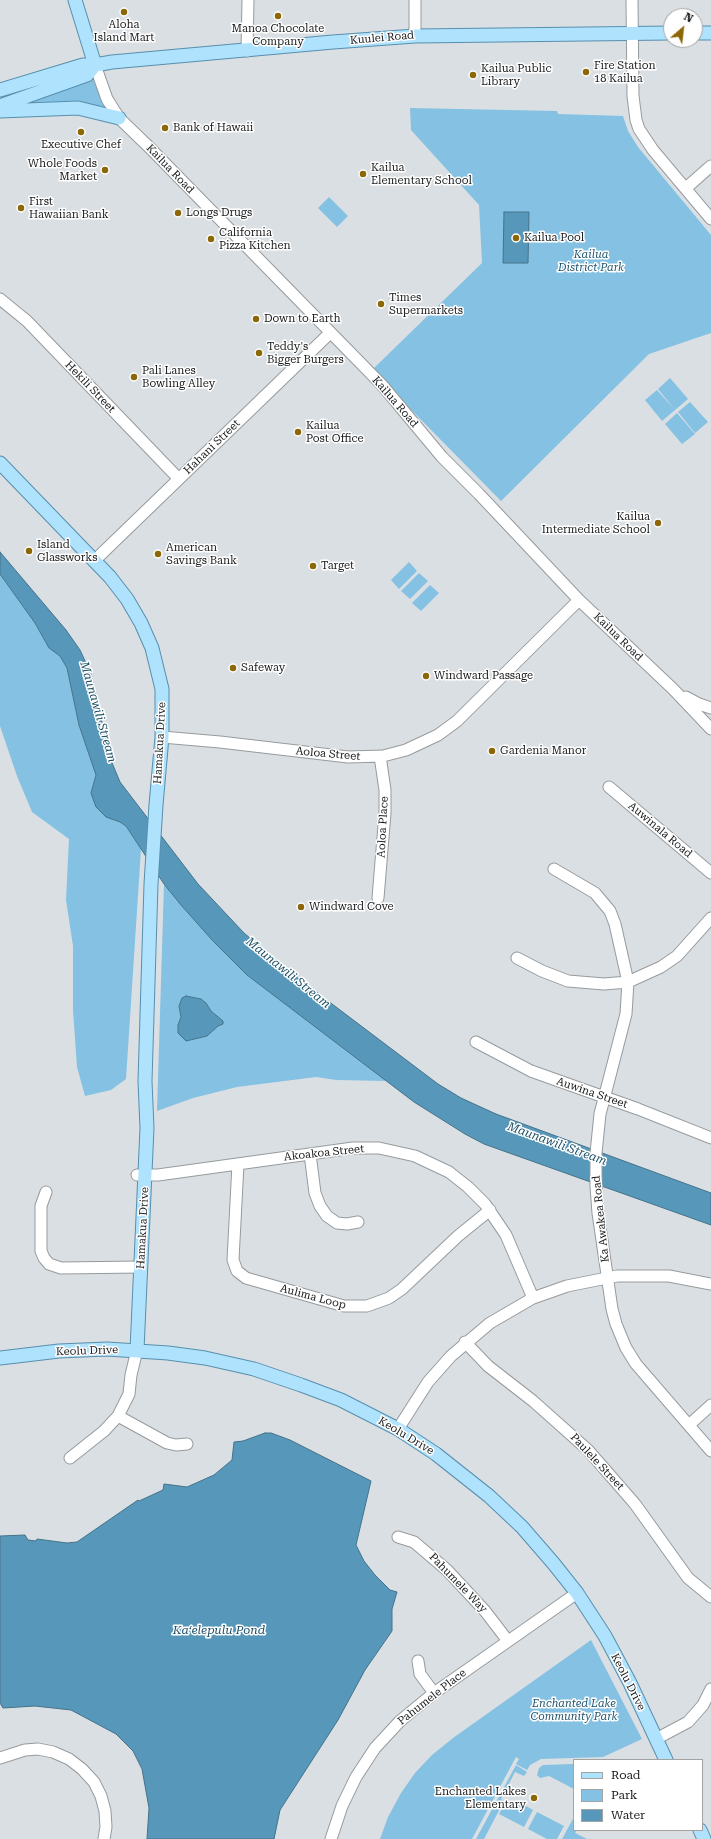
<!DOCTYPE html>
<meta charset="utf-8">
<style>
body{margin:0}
#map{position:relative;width:711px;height:1839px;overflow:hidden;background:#dadfe3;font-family:"Roboto Serif",serif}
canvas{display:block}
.legend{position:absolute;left:573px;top:1759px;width:130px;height:72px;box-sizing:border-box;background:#fff;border:1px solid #a3a3a3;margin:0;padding:5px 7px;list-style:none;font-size:12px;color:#18191a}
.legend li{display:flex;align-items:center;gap:8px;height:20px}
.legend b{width:20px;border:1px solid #a3a3a3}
.north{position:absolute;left:663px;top:8px;width:40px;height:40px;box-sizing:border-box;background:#fff;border:1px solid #a3a3a3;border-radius:50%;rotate:28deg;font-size:11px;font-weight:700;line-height:16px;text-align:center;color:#18191a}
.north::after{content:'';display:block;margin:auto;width:14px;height:18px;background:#8c6708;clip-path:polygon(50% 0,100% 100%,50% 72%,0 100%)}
</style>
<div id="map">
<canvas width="711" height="1839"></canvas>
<ul class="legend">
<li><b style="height:5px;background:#afe2fd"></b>Road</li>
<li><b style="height:11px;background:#84c1e2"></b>Park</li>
<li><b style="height:11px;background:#5798ba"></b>Water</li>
</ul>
<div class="north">N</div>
</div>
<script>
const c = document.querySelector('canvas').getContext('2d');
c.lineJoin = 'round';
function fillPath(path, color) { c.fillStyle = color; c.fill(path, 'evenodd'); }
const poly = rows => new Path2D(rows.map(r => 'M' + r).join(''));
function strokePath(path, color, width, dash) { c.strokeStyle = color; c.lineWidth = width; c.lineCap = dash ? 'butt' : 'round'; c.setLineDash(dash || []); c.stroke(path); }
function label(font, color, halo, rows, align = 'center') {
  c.font = font + ' "Roboto Serif",serif'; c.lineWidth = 3; c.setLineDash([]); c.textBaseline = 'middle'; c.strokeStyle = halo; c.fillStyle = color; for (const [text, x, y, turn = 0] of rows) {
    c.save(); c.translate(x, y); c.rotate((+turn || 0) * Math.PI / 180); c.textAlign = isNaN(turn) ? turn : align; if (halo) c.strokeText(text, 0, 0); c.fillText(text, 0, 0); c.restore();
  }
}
const green = poly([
 [95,65,119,118,41,109,15,100],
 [410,108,557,111,558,114,623,116,628,131,638,147,711,235,711,333,649,354,501,501,372,370,482,263,479,205,411,130],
 [329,197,348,216,337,227,318,208],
 [670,378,688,399,675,410,658,389],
 [657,390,675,410,662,421,645,400],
 [690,402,708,422,695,433,678,412],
 [677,413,695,434,682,444,665,424],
 [409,562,417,571,399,589,391,580],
 [419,573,428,581,410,599,401,591],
 [0,574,35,623,49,648,60,656,67,668,79,725,96,775,91,793,106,817,120,822,126,826,141,849,126,1079,111,1090,85,1096,77,1067,73,1010,73,946,66,900,69,839,32,812,17,776,0,726],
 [430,585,439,593,421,611,412,603],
 [164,884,197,923,247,975,388,1081,336,1080,316,1077,237,1087,193,1098,157,1111],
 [186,996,201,999,206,1003,211,1011,216,1015,220,1020,218,1026,207,1036,186,1041,178,1025,181,1017,179,1006],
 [591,1640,642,1739,603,1757,541,1759,530,1765,527,1770,516,1764,519,1759,516,1757,472,1839,380,1839,388,1817,401,1793,415,1773,432,1755,453,1738],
 [574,1764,574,1789,549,1776,540,1778,537,1775,539,1768,543,1765],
 [516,1765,527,1772,524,1776,515,1772,501,1799,504,1801,484,1839,476,1839],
 [506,1802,516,1807,519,1802,533,1810,524,1827,499,1814],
 [537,1812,564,1826,557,1839,547,1839,528,1829],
 [574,1817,574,1830,577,1830,575,1833,587,1839,562,1839]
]);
const water = poly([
 [504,212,529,212,528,263,503,263,504,212],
 [0,552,66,630,80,650,91,674,110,758,120,782,198,884,244,933,291,973,438,1084,461,1098,496,1114,711,1193,711,1225,484,1144,465,1134,414,1102,247,975,213,941,181,905,164,884,126,826,120,822,106,817,96,807,91,793,96,775,79,725,67,668,60,656,49,648,35,623,0,574,0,552],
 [186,996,201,999,206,1003,211,1011,223,1021,223,1024,218,1026,207,1036,186,1041,178,1033,178,1025,181,1017,179,1006,182,998,186,996],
 [265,1433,271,1433,290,1440,371,1481,356,1545,364,1561,375,1575,390,1590,397,1592,392,1609,392,1631,365,1670,338,1720,280,1810,274,1839,147,1839,149,1808,142,1769,133,1751,116,1734,71,1710,35,1706,3,1708,0,1703,0,1536,25,1535,28,1540,36,1541,37,1539,67,1543,77,1542,138,1500,139,1501,163,1490,164,1484,187,1487,214,1475,232,1460,234,1442,243,1441,265,1433]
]);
const minor = poly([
 [415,0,415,36],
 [632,0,633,96,636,120,639,129,653,150,711,219],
 [247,51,248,0],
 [95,65,107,99,119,118,150,148,382,385,442,457,479,494,579,600,673,689,711,729],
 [686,188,711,166],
 [0,299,27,321,179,479],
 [94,561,330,333],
 [686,697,699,704,711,708],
 [162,737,220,742,348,757,383,756,406,750,438,735,457,721,579,600],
 [609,787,711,873],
 [554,869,595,893,610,911,615,924,628,982,626,1014,600,1114,596,1153,596,1186,598,1213,612,1309,616,1324,626,1348,636,1364,711,1451],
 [378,898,385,813,385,790,380,756],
 [517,958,542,971,568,981,604,984,628,982,661,967,677,956,711,918],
 [476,1042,531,1071,638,1109,711,1138],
 [310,1154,315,1193,320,1206,327,1216,337,1223,347,1224,358,1222],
 [238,1164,233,1260,237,1271,246,1278,344,1306,367,1306,389,1298,402,1289,458,1236,490,1210],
 [137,1175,158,1175,353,1148,379,1148,415,1156,449,1172,468,1187,485,1204,506,1235,533,1298],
 [46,1192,41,1206,41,1251,44,1258,49,1264,61,1268,141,1267],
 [465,1342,488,1366,533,1401,588,1450,635,1504,688,1578,711,1597],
 [118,1416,167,1443,176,1445,187,1444],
 [689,1425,711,1405],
 [398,1429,428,1382,451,1356,490,1323,533,1298,567,1286,617,1276,669,1276,711,1284],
 [70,1458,104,1431,118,1416,129,1394,131,1375,137,1350],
 [398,1537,414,1542,447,1570,485,1611,508,1641],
 [418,1661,420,1674,434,1693],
 [656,1739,688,1722,703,1705,711,1689],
 [0,1758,25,1750,38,1749,53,1752,69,1759,82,1769,94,1782,101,1796,105,1811,106,1827,104,1839],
 [331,1839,342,1806,356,1777,375,1748,400,1721,434,1693,577,1593]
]);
const major = poly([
 [75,0,95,65],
 [695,33,711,33],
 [0,90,83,65,95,65,112,62,333,42,415,36,671,33],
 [0,106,87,75,95,65],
 [0,111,78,108,119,118],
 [0,463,110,577,127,599,141,623,152,648,162,689,162,737,156,805,151,884,145,1081,147,1128,137,1350],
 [0,1358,59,1351,107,1349,168,1353,205,1358,254,1369,301,1385,341,1400,398,1429,436,1454,489,1496,522,1527,554,1564,577,1593,605,1636,630,1683,666,1760],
 [700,1830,704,1839]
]);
const markers = [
 [124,12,4,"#8c6708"],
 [278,16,4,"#8c6708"],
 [586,72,4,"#8c6708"],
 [473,75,4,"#8c6708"],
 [165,128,4,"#8c6708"],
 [81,132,4,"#8c6708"],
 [105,170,4,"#8c6708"],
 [363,174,4,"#8c6708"],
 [21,208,4,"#8c6708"],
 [178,213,4,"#8c6708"],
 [516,238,4,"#8c6708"],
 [211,239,4,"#8c6708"],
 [381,304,4,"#8c6708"],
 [256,319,4,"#8c6708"],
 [259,353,4,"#8c6708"],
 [134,377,4,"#8c6708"],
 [298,432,4,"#8c6708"],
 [658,523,4,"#8c6708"],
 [29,551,4,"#8c6708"],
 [158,554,4,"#8c6708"],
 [313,566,4,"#8c6708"],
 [233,668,4,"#8c6708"],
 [426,676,4,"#8c6708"],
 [492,751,4,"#8c6708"],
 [301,907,4,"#8c6708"],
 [534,1798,4,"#8c6708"]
];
const poiNames = [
 ["Aloha",124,25,"center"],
 ["Island Mart",124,38,"center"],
 ["Manoa Chocolate",278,29,"center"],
 ["Company",278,42,"center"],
 ["Fire Station",594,66],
 ["18 Kailua",594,79],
 ["Kailua Public",481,69],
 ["Library",481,82],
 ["Bank of Hawaii",173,128],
 ["Executive Chef",81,145,"center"],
 ["Whole Foods",97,164,"right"],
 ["Market",97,177,"right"],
 ["Kailua",371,168],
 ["Elementary School",371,181],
 ["First",29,202],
 ["Hawaiian Bank",29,215],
 ["Longs Drugs",186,213],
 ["California",219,233],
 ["Pizza Kitchen",219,246],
 ["Kailua Pool",524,238],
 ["Times",389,298],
 ["Supermarkets",389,311],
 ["Down to Earth",264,319],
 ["Teddy's",267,347],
 ["Bigger Burgers",267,360],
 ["Pali Lanes",142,371],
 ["Bowling Alley",142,384],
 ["Kailua",306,426],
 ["Post Office",306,439],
 ["Kailua",650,517,"right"],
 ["Intermediate School",650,530,"right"],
 ["Island",37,545],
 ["Glassworks",37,558],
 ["American",166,548],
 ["Savings Bank",166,561],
 ["Target",321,566],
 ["Safeway",241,668],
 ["Windward Passage",434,676],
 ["Gardenia Manor",500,751],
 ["Windward Cove",309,907],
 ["Enchanted Lakes",526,1792,"right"],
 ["Elementary",526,1805,"right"]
];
const streetNames = [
 ["Kuulei Road",382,38,-5],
 ["Kailua Road",170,169,46],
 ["Hekili Street",90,387,46],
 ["Kailua Road",395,402,49],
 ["Hahani Street",212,447,-44],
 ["Kailua Road",618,637,44],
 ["Hamakua Drive",160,743,-87],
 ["Aoloa Street",328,754,5],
 ["Aoloa Place",383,827,-87],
 ["Auwinala Road",660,830,40],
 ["Auwina Street",592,1093,19],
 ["Akoakoa Street",324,1153,-6],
 ["Ka Awakea Road",601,1219,-96],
 ["Hamakua Drive",143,1228,-87],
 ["Aulima Loop",313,1297,15],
 ["Keolu Drive",87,1351,-2],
 ["Keolu Drive",406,1436,31],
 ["Paulele Street",597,1462,47],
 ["Pahumele Way",458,1583,46],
 ["Keolu Drive",628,1682,63],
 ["Pahumele Place",432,1697,-38]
];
const parkNames = [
 ["Kailua",591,255],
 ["District Park",591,268],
 ["Enchanted Lake",574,1704],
 ["Community Park",574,1717]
];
const waterNames = [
 ["Maunawili Stream",98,712,74],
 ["Maunawili Stream",288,973,39],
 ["Maunawili Stream",557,1144,20],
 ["Kaʻelepulu Pond",219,1630]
];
fillPath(green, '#84c1e2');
fillPath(water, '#5798ba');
strokePath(water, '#44728a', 1);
strokePath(minor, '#969b9e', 13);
strokePath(major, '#578fad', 15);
strokePath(minor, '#fff', 11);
strokePath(major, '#afe2fd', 13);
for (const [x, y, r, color] of markers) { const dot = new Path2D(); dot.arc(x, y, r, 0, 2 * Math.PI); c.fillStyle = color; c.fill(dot); strokePath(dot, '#fff', 1.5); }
label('11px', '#18191a', '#fff', poiNames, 'left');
label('11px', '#18191a', '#fff', streetNames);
label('italic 11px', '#22556e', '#fff', parkNames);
label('italic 12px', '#194e66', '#fff', waterNames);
</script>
